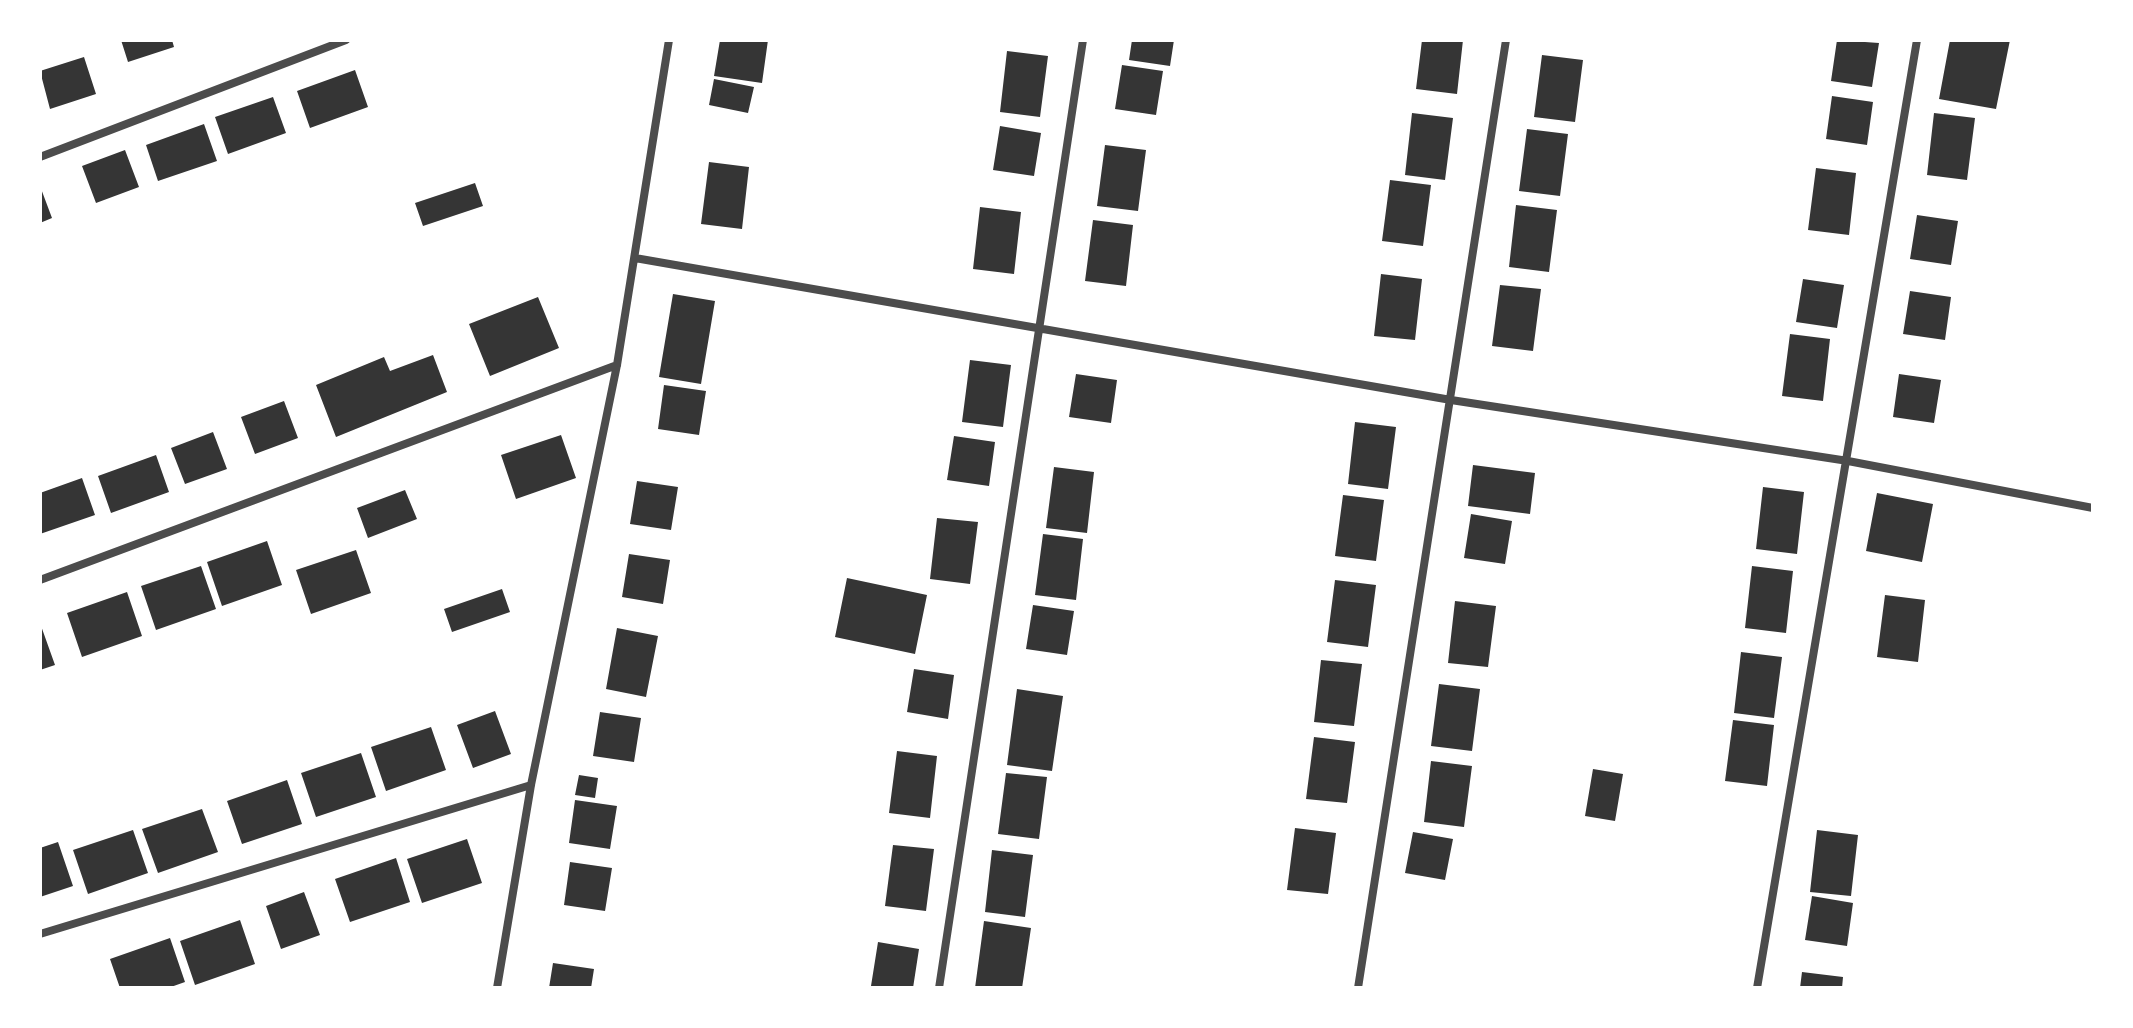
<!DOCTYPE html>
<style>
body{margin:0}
#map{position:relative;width:2133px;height:1028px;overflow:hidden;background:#fff;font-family:"PT Sans",sans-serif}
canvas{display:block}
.frame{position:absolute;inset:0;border:42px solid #fff;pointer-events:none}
</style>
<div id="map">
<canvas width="2133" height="1028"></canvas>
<div class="frame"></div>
</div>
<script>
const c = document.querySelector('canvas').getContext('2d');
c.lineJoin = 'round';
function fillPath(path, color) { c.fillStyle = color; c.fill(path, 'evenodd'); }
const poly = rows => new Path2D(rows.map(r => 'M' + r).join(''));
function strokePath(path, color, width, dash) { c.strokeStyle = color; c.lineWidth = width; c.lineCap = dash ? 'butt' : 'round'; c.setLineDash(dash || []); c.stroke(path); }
const building = poly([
 [121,40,172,40,174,47,128,62],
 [720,40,768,40,762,83,714,76],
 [1132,40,1174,40,1170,66,1129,60],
 [1422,40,1463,40,1457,94,1416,89],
 [1837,40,1879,43,1872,87,1831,81],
 [1950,40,2010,40,1996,109,1939,99],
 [1007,51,1048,56,1040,117,1000,112],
 [1542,55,1583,60,1575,122,1534,117],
 [84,57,96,94,50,109,40,71],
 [1122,65,1163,71,1156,115,1115,109],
 [355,70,368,107,310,128,297,91],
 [714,79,754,87,748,113,709,105],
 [1832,96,1873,102,1867,145,1826,139],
 [273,97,286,133,228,154,215,117],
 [1412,113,1453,118,1445,180,1405,175],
 [1934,113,1975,118,1967,180,1927,175],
 [204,124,217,161,158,181,146,145],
 [1000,126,1041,133,1034,176,993,170],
 [1527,129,1568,134,1560,196,1519,191],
 [1105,145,1146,150,1138,211,1097,206],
 [125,150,139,187,96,203,82,166],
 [709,162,749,167,742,229,701,224],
 [1816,168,1856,173,1849,235,1808,230],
 [1390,180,1431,185,1423,246,1382,241],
 [475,183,483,206,423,226,415,203],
 [40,186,52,218,40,223],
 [1516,205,1557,210,1549,272,1509,267],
 [980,207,1021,212,1014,274,973,269],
 [1917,215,1958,221,1951,265,1910,259],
 [1093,220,1133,225,1126,286,1085,281],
 [1381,274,1422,279,1415,340,1374,336],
 [1803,279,1844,285,1837,328,1796,322],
 [1500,285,1541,289,1533,351,1492,346],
 [1910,291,1951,297,1945,340,1903,334],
 [673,294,715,301,701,384,659,377],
 [538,297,559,348,490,376,469,324],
 [1790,334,1830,339,1823,401,1782,396],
 [433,355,447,392,336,437,316,385,384,357,390,371],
 [970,360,1011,365,1003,427,962,422],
 [1076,374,1117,380,1111,423,1069,417],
 [1899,374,1941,380,1934,423,1893,417],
 [664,385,706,391,699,435,658,429],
 [284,401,298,438,255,454,241,417],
 [1355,422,1396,427,1388,489,1348,484],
 [213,432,227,469,185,484,171,448],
 [561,435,576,478,516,499,501,455],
 [954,436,995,442,989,486,947,480],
 [156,455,169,492,111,513,98,476],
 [1473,465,1535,473,1530,514,1468,506],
 [1054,467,1094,472,1087,533,1046,528],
 [82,478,95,515,40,534,40,493],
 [637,481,678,487,671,530,630,524],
 [1763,487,1804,492,1797,554,1756,549],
 [405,490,417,519,368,538,357,508],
 [1877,493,1933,504,1922,562,1866,551],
 [1343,495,1384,500,1376,561,1335,556],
 [1471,514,1512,521,1505,564,1464,558],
 [937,518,978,522,970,584,930,579],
 [1043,534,1083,539,1076,600,1035,595],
 [267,541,282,585,222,606,207,562],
 [356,550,371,593,311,614,296,570],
 [629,554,670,560,663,604,622,597],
 [201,566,216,609,156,630,141,586],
 [1752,566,1793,571,1786,633,1745,628],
 [847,578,927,595,915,654,835,637],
 [1335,580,1376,585,1368,647,1327,642],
 [502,589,510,612,452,632,444,609],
 [127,592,142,636,82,657,67,613],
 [1885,595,1925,600,1918,662,1877,657],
 [1455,601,1496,606,1488,667,1448,663],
 [1033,605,1074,611,1067,655,1026,649],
 [40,623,55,665,40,670],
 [617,628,658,636,646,697,606,689],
 [1741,652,1782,657,1774,718,1734,713],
 [1321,660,1362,664,1354,726,1314,722],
 [914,669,954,675,948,719,907,712],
 [1439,684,1480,689,1472,751,1431,746],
 [1017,689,1063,696,1052,771,1007,765],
 [495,711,511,754,473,768,457,725],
 [600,712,641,718,634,762,593,756],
 [1733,720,1774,725,1767,786,1725,781],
 [431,727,446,770,386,791,371,747],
 [1314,737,1355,742,1347,803,1306,799],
 [897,751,937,756,930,818,889,813],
 [361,753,376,797,316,817,301,773],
 [1431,761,1472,766,1464,827,1424,822],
 [1593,769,1623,774,1615,821,1585,816],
 [1006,773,1047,777,1039,839,998,834],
 [579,775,598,778,595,798,575,795],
 [287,780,302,824,242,844,227,801],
 [575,800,617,806,610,849,569,843],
 [202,809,218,852,158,873,142,829],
 [1295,828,1336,833,1328,894,1287,890],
 [133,830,148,873,88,894,73,850],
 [1817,830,1858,835,1851,896,1810,892],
 [1413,832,1453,839,1445,880,1405,873],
 [467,839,482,883,422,903,407,859],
 [58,842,73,886,40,897,40,848],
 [893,845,934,849,926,911,885,906],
 [992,850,1033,855,1025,917,985,912],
 [396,858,410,902,350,922,335,879],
 [570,862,612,868,605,911,564,905],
 [304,892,320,935,281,949,266,906],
 [1812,896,1853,903,1847,946,1805,940],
 [240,920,255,964,195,985,180,941],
 [984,921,1031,928,1022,988,975,988],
 [170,938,185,982,168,988,120,988,110,959],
 [878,942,919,949,913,988,871,986],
 [553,963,594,969,591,988,549,988],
 [1802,972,1843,977,1842,988,1800,988]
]);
const minor = poly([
 [40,157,346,40],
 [635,258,1451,400,1848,461,2093,508],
 [40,580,617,365],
 [40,934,531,785],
 [497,988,531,785,617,365,669,40],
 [939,988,1083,40],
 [1358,988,1506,40],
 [1757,988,1917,40]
]);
fillPath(building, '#353535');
strokePath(minor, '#4c4c4c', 8);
</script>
